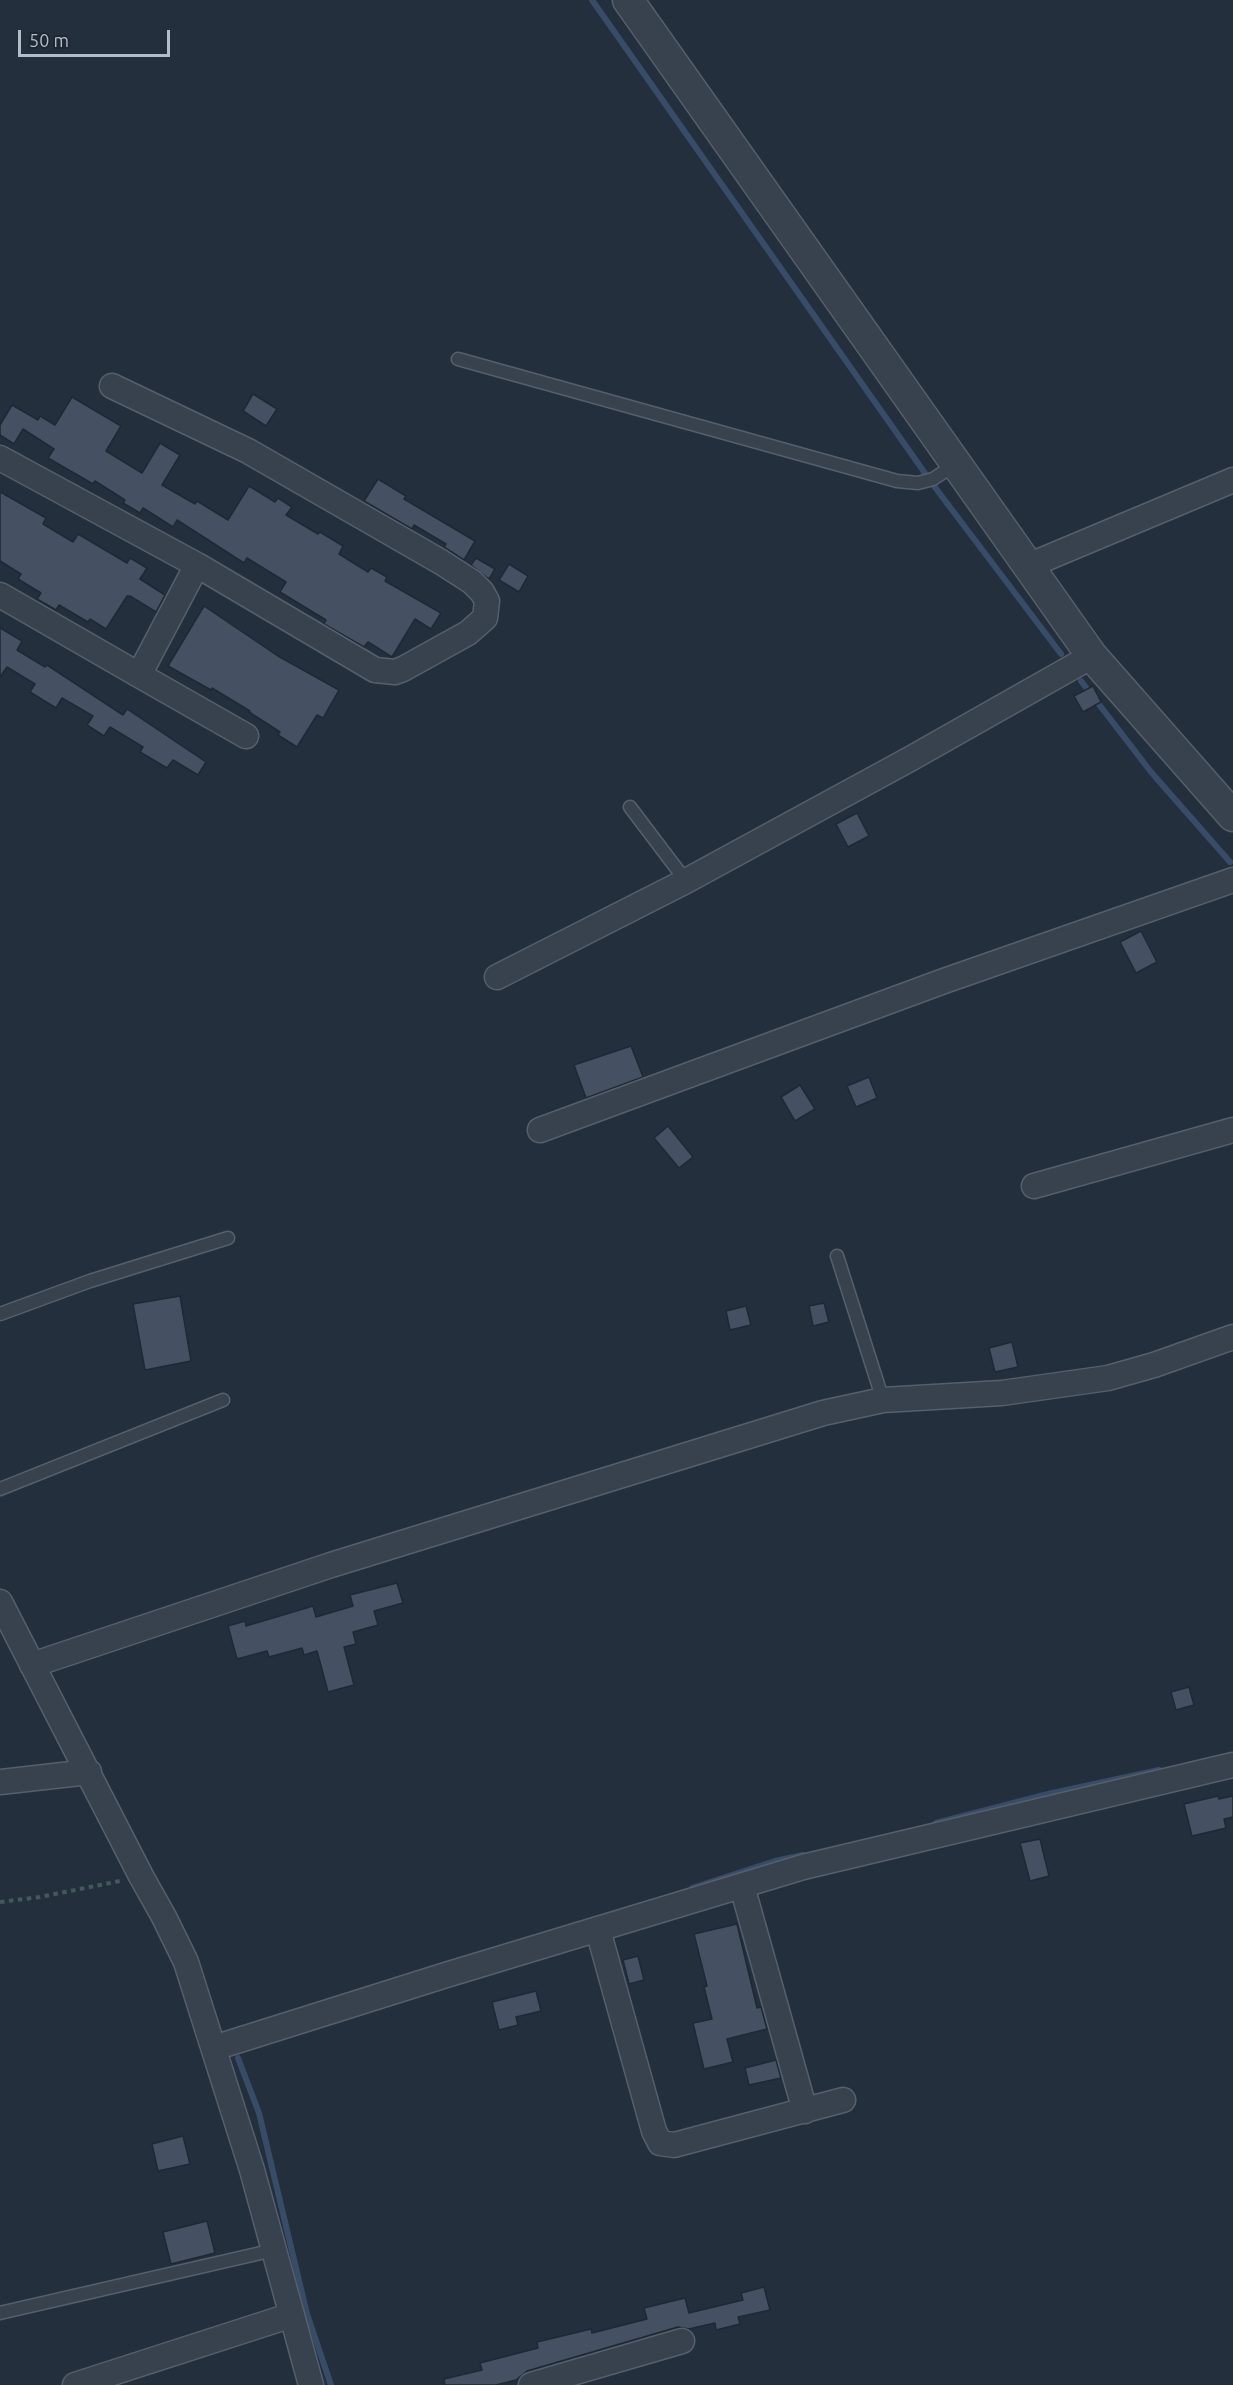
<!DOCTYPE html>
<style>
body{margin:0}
#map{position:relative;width:1233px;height:2385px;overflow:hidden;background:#242f3e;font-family:Ubuntu,sans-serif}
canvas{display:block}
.scale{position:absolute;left:18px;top:30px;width:152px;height:27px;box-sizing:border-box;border:3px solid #b4bcc9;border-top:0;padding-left:8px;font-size:18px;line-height:21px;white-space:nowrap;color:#b4bcc9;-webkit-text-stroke:4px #1d2633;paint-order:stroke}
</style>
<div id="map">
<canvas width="1233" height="2385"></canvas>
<div class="scale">50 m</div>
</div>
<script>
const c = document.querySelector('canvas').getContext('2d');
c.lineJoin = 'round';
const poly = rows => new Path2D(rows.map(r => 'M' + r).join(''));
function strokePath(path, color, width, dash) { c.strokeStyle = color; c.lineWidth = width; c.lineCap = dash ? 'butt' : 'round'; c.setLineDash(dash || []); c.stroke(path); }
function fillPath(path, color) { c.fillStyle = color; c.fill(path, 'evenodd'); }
const stream = poly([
 [592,0,934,486,1061,654],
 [1081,681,1151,772,1230,862],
 [936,1823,1048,1794,1159,1770],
 [692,1888,775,1861,803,1855],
 [238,2058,259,2113,307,2314,331,2385]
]);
const building = poly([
 [253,394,277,409,266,426,243,411,253,394],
 [72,397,121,426,106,451,142,473,160,443,180,455,162,485,195,504,197,501,228,520,249,486,275,502,278,498,292,507,286,515,318,534,320,532,343,546,339,554,368,572,371,568,387,577,385,581,441,613,431,629,415,619,392,657,368,642,364,647,324,624,326,620,280,592,286,582,247,558,244,563,177,520,173,527,143,508,140,513,123,503,125,500,95,481,93,484,48,458,54,449,23,429,14,444,0,435,0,425,12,405,38,420,40,416,55,425,72,397],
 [378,479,406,496,404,499,475,541,464,560,444,547,446,544,414,525,412,529,364,501,378,479],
 [0,492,46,518,43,524,73,542,78,534,127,563,130,558,147,568,140,579,165,595,156,612,130,596,127,596,106,629,90,619,88,622,59,605,56,610,37,599,41,593,18,579,21,574,0,561,0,492],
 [476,558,495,569,489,579,471,565,476,558],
 [509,564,528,576,519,592,499,580,509,564],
 [204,606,278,656,339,690,323,718,317,715,297,747,278,735,280,732,249,712,250,711,212,688,211,690,168,666,204,606],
 [0,628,22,641,17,650,45,667,47,665,123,715,127,709,206,762,198,775,173,760,167,768,140,752,143,747,110,727,104,736,87,725,93,716,62,698,56,708,30,692,35,684,7,667,0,677,0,628],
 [1093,686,1101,702,1083,712,1074,696,1093,686],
 [857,813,869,836,848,847,836,824,857,813],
 [1141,931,1157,962,1136,973,1120,942,1141,931],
 [631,1046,643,1077,586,1098,574,1065,631,1046],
 [869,1077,877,1098,856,1107,847,1086,869,1077],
 [800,1085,815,1109,795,1121,781,1097,800,1085],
 [668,1126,693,1157,679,1168,654,1138,668,1126],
 [180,1296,191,1361,145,1370,133,1304,180,1296],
 [824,1303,829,1322,813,1326,809,1306,824,1303],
 [746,1306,751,1325,730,1330,726,1311,746,1306],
 [1012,1342,1018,1367,995,1372,989,1348,1012,1342],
 [397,1583,403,1603,374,1611,378,1625,353,1632,356,1644,344,1647,354,1685,328,1692,317,1651,304,1655,302,1648,269,1657,267,1651,237,1659,228,1626,245,1621,246,1626,313,1606,316,1617,353,1606,350,1595,397,1583],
 [1189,1687,1194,1705,1176,1710,1171,1692,1189,1687],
 [1218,1796,1219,1799,1233,1796,1233,1817,1224,1819,1226,1828,1192,1836,1184,1804,1218,1796],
 [1040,1839,1049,1876,1030,1881,1020,1843,1040,1839],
 [737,1924,757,2008,761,2007,767,2029,727,2039,733,2062,704,2069,693,2023,712,2019,704,1987,707,1986,694,1934,737,1924],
 [638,1956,644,1980,629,1984,623,1960,638,1956],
 [536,1991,541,2011,516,2017,518,2025,499,2030,492,2002,536,1991],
 [776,2060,781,2078,749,2085,745,2068,776,2060],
 [183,2136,190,2164,158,2171,152,2144,183,2136],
 [207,2221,215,2253,171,2264,163,2232,207,2221],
 [764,2287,770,2310,738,2317,740,2324,716,2330,715,2323,689,2329,678,2327,527,2371,516,2380,496,2385,445,2385,444,2379,482,2370,480,2363,538,2348,537,2342,591,2329,592,2333,647,2319,644,2308,685,2298,689,2313,743,2300,741,2293,764,2287]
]);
const path = poly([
 [0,1902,40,1897,120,1881]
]);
const service = poly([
 [458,359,897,481,918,483,933,479,956,464],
 [630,807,686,881],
 [837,1256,883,1400],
 [0,1314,90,1281,228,1238],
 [0,1489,223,1400],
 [0,2313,274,2250]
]);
const minor = poly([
 [0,458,197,565,375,670,395,672,403,669,468,633,485,618,487,601,482,592,472,582,441,562,248,451,112,386],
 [1028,566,1233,480],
 [0,595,139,675,197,565],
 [139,675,246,736],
 [497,977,686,881,910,759,1092,656],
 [540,1130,944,981,1233,880],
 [1034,1186,1233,1130],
 [0,1602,141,1876,164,1917,186,1962,252,2170,311,2385],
 [32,1665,331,1565,823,1413,883,1400,1002,1393,1108,1378,1154,1365,1233,1337],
 [0,1782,89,1772],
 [742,1886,805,2111],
 [598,1930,654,2131,660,2143,674,2145,843,2100],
 [214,2048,446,1975,803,1867,1233,1765],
 [75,2385,292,2315],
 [531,2385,682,2341]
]);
const tertiary = poly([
 [628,0,1092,656,1233,816]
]);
strokePath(stream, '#394c67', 6);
fillPath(building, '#455162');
strokePath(building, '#1f2835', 1.5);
strokePath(service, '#565f6c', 15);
strokePath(minor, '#565f6c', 27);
strokePath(tertiary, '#565f6c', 33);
strokePath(path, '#44595c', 4, [4.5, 4.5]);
strokePath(service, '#38414e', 12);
strokePath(minor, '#38414e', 24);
strokePath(tertiary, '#38414e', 30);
</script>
